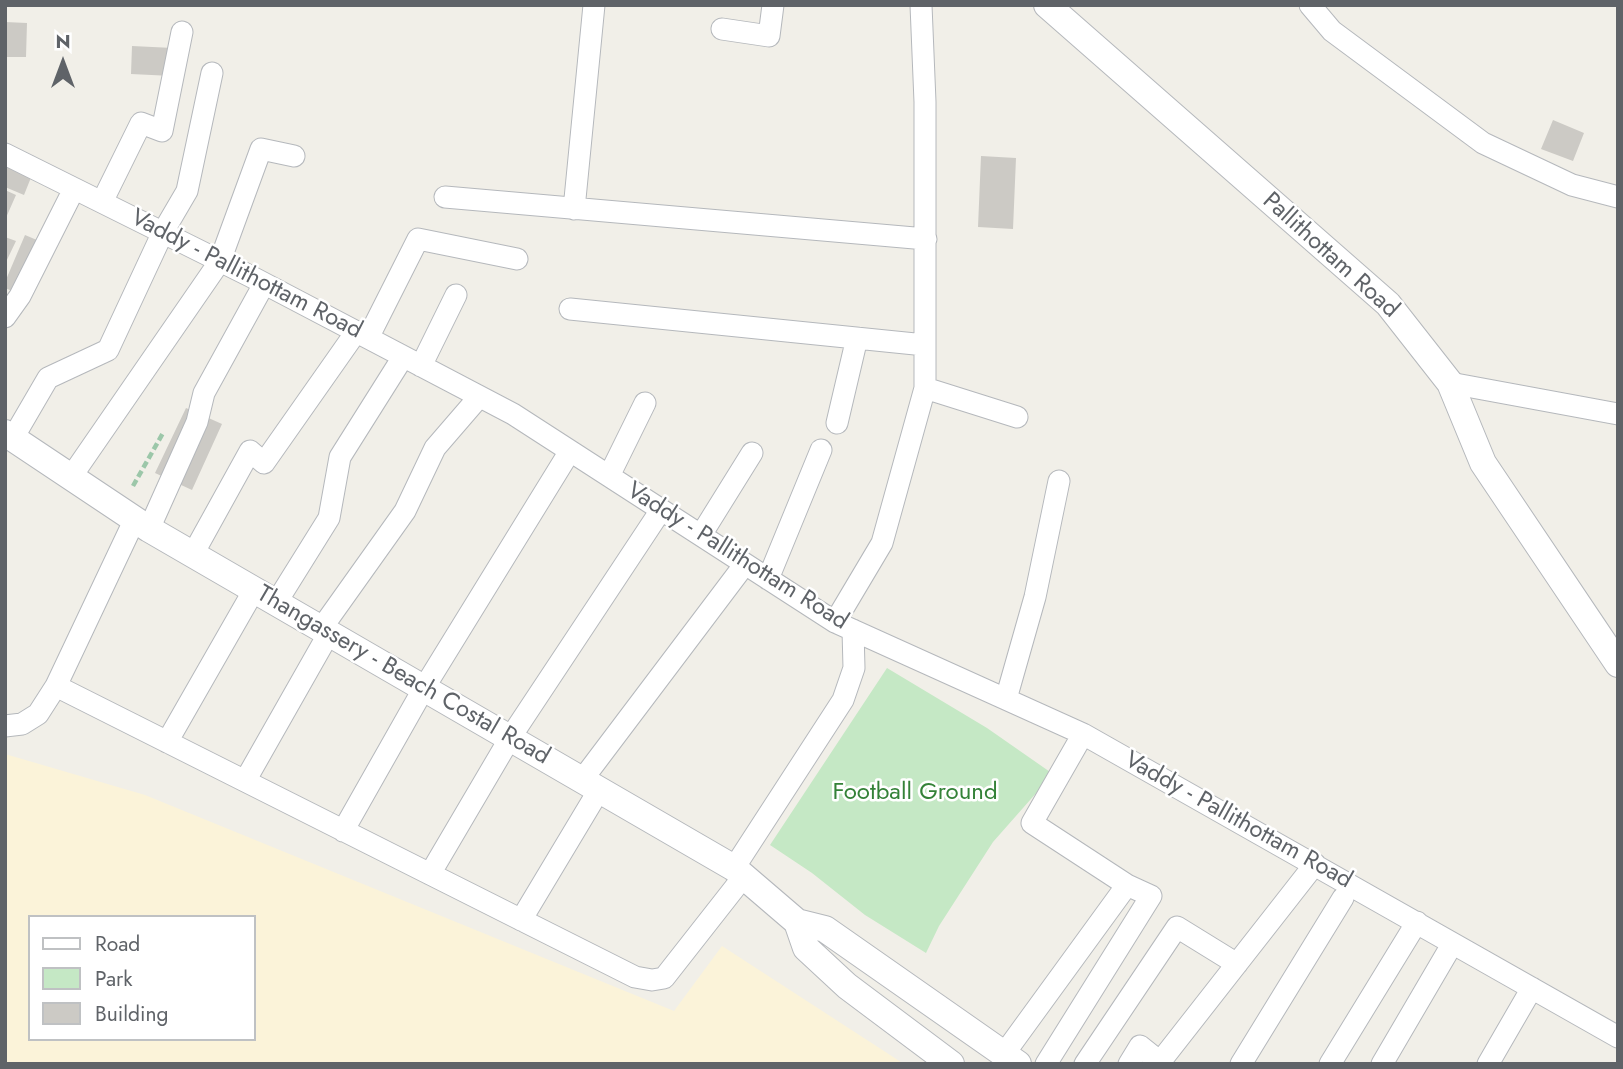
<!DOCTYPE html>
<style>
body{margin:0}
#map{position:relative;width:1623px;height:1069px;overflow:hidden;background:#f1efe8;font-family:Jost,sans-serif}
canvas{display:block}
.frame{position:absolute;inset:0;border:7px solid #5f6368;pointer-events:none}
.legend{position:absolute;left:28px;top:915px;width:228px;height:126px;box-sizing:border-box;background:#fff;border:2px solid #bfc1c3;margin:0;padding:9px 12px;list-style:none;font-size:21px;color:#5f6368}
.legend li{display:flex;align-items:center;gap:14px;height:35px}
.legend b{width:35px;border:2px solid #bfc1c3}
.north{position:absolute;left:28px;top:28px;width:70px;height:70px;-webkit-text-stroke:5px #fff;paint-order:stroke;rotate:0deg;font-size:19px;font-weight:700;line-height:28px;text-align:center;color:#5f6368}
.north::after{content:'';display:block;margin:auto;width:24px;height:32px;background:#5f6368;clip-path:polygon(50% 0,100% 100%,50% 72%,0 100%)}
</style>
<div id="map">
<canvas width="1623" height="1069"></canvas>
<div class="frame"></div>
<ul class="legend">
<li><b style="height:9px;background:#fff"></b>Road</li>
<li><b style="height:19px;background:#c5e8c5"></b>Park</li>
<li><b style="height:19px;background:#cccac5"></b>Building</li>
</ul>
<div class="north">N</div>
</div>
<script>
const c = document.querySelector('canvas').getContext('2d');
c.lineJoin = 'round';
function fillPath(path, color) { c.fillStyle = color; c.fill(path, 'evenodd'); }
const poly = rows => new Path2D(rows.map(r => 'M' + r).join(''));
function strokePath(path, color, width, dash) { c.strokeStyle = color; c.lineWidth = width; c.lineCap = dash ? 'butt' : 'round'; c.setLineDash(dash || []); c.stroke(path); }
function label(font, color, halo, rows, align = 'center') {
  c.font = font + ' Jost,sans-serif'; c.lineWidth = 5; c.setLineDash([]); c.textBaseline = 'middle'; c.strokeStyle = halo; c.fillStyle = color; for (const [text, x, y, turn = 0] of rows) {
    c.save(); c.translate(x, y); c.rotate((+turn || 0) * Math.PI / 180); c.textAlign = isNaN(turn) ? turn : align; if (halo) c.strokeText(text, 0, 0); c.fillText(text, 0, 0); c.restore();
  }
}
const green = poly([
 [887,668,987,728,1053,774,993,842,939,926,926,953,865,915,812,873,770,845]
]);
const sand = poly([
 [5,754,145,795,674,1011,722,946,904,1064,5,1064],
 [30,917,254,917,254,1039,30,1039]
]);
const building = poly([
 [5,22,27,23,26,57,5,57],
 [132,46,173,48,172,76,131,74],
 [1553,120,1584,133,1573,161,1541,149],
 [981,156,1016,158,1013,229,978,227],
 [5,164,32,175,24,195,5,187],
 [5,190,16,195,5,220],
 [25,235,44,243,22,295,5,288,5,282],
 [5,237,16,241,5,264],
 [186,408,222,424,192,490,155,473]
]);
const path = poly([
 [133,486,163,433]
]);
const minor = poly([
 [1310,5,1332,31,1483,143,1572,185,1618,197],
 [722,29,769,36,773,5],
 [5,154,250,276,513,414,835,622,1083,734,1618,1037],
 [445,197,926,239],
 [102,202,141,123,162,131,182,32],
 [574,209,594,5],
 [570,309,925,345],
 [5,317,20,296,74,189],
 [368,338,418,239,517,259],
 [421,366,456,295],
 [1450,383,1618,414],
 [925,388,1017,417],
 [837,423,857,338],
 [13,438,48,378,108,350,163,232,187,191,212,73],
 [609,476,645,403],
 [71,477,220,261,261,149,294,156],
 [149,529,197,422,204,393,264,284],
 [701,535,752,453],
 [193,554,250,451,264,463,356,332],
 [768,579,821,450],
 [276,603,329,518,340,457,403,357],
 [835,622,882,543,925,388,925,102,921,5],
 [321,629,405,511,435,448,479,397],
 [56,686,635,977,652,980,664,978,744,876],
 [1006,699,1035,597,1059,481],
 [5,726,22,724,38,714,56,686,135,519],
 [167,742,254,590],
 [582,780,745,564],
 [245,781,329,633],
 [343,831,424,688,570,451],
 [734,868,843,700,854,668,853,630],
 [430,874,510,738,661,510],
 [521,920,599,790],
 [1004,1054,1127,885,1032,823,1083,734],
 [1046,1064,1151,896,1127,885],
 [1085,1064,1177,927,1237,964],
 [1129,1064,1140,1046,1160,1062,1315,864],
 [1241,1064,1343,898],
 [1330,1064,1417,922],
 [1382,1064,1447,953],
 [1488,1064,1532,988]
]);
const tertiary = poly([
 [1047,5,1388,304,1450,383,1483,463,1618,664],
 [5,433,149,529,734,868,797,922,825,929,1018,1064],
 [797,922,806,948,847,986,951,1064]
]);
const streetNames = [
 ["Pallithottam Road",1330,256,42],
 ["Vaddy - Pallithottam Road",246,275,27],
 ["Vaddy - Pallithottam Road",737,557,32],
 ["Thangassery - Beach Costal Road",403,676,30],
 ["Vaddy - Pallithottam Road",1238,821,29]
];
const parkNames = [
 ["Football Ground",915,793]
];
fillPath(green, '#c5e8c5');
fillPath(sand, '#fbf3d9');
fillPath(building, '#cccac5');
strokePath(minor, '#b5b8bc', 23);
strokePath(tertiary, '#b5b8bc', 28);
strokePath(path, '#9cc7a9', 4.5, [7, 3.5]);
strokePath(minor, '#fff', 21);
strokePath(tertiary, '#fff', 26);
label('24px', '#5f6368', '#fff', streetNames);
label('24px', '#348238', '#fff', parkNames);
</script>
